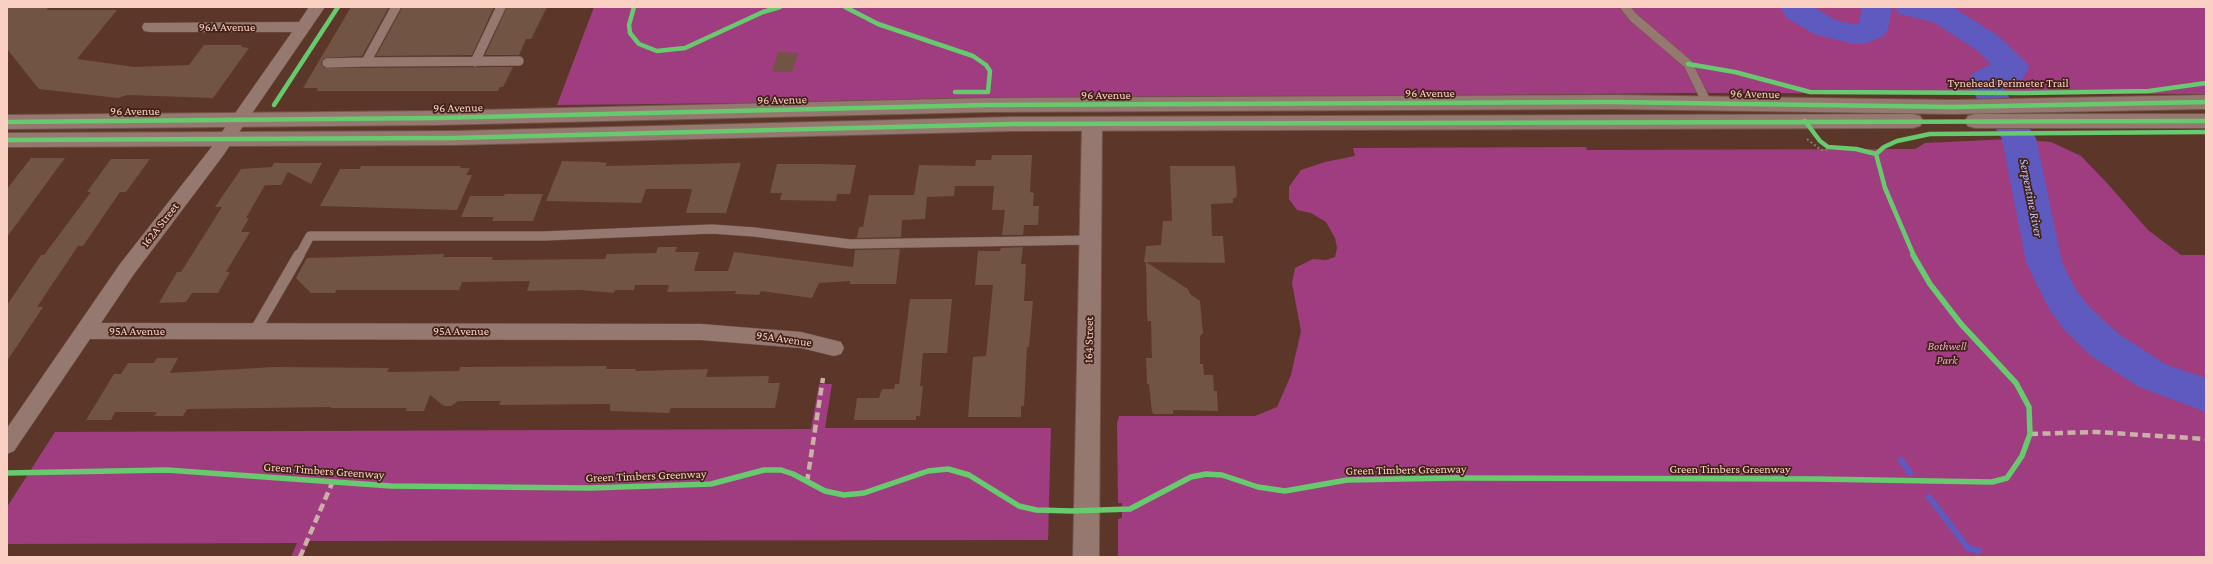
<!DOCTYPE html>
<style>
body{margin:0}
#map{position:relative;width:2213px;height:564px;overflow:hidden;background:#5c3729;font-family:"Crimson Pro",serif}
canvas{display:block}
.frame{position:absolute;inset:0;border:8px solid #fad0c2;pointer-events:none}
</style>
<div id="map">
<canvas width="2213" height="564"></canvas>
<div class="frame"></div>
</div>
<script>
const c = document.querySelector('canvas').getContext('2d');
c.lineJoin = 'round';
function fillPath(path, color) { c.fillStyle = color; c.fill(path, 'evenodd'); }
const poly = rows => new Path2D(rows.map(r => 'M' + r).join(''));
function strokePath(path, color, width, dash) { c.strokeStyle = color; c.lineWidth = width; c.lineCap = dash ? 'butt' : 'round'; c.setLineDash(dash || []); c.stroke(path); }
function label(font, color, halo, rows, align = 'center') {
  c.font = font + ' "Crimson Pro",serif'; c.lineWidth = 3.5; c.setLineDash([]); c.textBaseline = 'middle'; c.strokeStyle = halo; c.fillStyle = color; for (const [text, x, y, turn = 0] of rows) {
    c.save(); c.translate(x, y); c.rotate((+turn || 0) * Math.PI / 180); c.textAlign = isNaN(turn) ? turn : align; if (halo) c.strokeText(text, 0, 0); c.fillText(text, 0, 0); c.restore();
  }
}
const green = poly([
 [594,7,2206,7,2206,94,1686,93,557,105],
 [2011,139,2051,142,2081,156,2107,183,2148,230,2181,255,2206,255,2206,557,1118,557,1118,519,1122,518,1122,503,1118,503,1117,423,1119,416,1255,416,1277,407,1291,375,1301,331,1292,283,1295,268,1313,259,1326,260,1335,257,1337,248,1335,238,1326,222,1311,213,1297,210,1289,199,1289,187,1301,170,1325,162,1355,156,1353,148,1586,147,1587,150,1915,149,1925,143],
 [819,384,832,384,825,428,1051,428,1048,540,309,541,302,557,291,557,297,543,7,544,7,507,55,432,811,429]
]);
const stream = poly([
 [1901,460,1910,473],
 [1929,497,1968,548,1979,551]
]);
const river = poly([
 [1780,7,1814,7,1835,20,1853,24,1859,24,1862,7,1892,7,1888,29,1884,36,1864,44,1853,44,1814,34,1787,18,1780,7],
 [1895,7,1954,8,1997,35,2024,60,2029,67,2022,80,2001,85,2036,138,2062,262,2076,290,2091,309,2119,334,2167,365,2206,378,2206,412,2139,387,2091,356,2065,331,2049,309,2026,262,2002,139,1967,82,1972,74,1991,64,1975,49,1933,22,1899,14,1895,7]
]);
const building = poly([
 [49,7,46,10,117,10,77,59,135,67,189,65,204,45,242,45,241,47,249,48,213,98,127,95,118,98,39,89,7,49,7,8],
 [351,7,389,7,362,56,324,58,321,63,324,68,513,67,503,87,500,87,498,91,316,91,318,88,303,88],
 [469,7,494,7,472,55,376,56,402,8],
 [507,7,547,7,531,39,526,39,519,55,485,55],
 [778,52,798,53,792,72,772,72],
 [992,155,1032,155,1030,192,1034,193,1033,206,1039,206,1038,225,1024,225,1023,235,1002,235,1005,210,992,210,994,186,955,186,954,196,927,197,925,219,902,220,901,237,857,238,859,227,863,227,869,195,914,195,919,165,975,166,976,160,991,160],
 [31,158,65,158,7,237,7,189],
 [111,159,150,159,126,192,120,192,83,246,78,246,37,307,43,307,7,361,7,305,41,255,44,255,91,192,87,192],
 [562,161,598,162,607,163,605,166,741,163,726,213,686,213,692,189,646,189,641,203,546,201],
 [274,163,322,163,311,184,288,172,281,185,265,185,246,218,249,218,241,232,250,232,226,272,230,272,218,293,192,293,186,302,159,303,177,272,181,272,222,207,215,207,241,169,272,167],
 [777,164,818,164,856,165,850,194,837,194,836,201,780,200,782,193,770,193],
 [361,166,461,166,460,168,470,168,466,175,472,175,457,210,320,206,340,169,360,169],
 [1170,166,1235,166,1237,193,1236,198,1233,198,1233,203,1211,204,1212,236,1223,236,1225,263,1144,262,1146,246,1161,245,1163,221,1172,221],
 [505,194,543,194,533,221,492,221,494,217,461,217,470,196,504,196],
 [658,247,677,247,675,252,699,252,694,271,728,271,734,252,853,267,855,250,900,249,896,284,850,284,850,281,819,283,812,298,761,291,759,295,735,294,736,291,667,292,669,285,635,285,634,290,615,290,614,293,580,290,527,291,530,281,462,282,459,290,336,290,335,293,311,293,296,278,307,258,444,254,443,257,493,257,492,260,605,259,607,254,656,253],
 [1023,247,1021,264,1026,264,1024,301,1033,301,1029,347,1027,347,1024,406,1021,406,1021,417,968,417,973,357,986,356,993,285,975,285,978,251,1000,251,1001,248],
 [1146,262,1188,289,1190,294,1200,301,1203,333,1200,336,1200,364,1203,364,1204,375,1213,375,1214,391,1217,391,1218,411,1173,410,1173,414,1154,414,1152,412,1149,384,1147,384,1146,358,1152,358,1151,321,1148,321,1147,315],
 [910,299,952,299,947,353,923,353,920,386,923,386,920,416,916,416,916,420,854,420,857,398,879,398,882,389,894,389,895,384,899,384],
 [157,358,178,358,170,373,275,367,389,368,387,372,459,371,460,367,607,366,606,369,636,369,635,371,708,369,706,377,769,376,768,383,780,383,775,408,671,408,669,413,610,411,610,404,499,405,501,401,458,401,451,406,444,406,430,395,424,411,406,411,407,408,331,408,331,407,187,409,183,416,154,416,157,412,115,412,111,420,86,420,114,374,121,374,128,363,154,363]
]);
const path = poly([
 [1807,139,1821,150,1826,150,1828,147]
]);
const serviceFar1 = poly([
 [1625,7,1633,17,1688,64,1707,103],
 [366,62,519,61],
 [475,62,501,7],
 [327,63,366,62,396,7],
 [299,256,310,236,544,236,712,229,754,232,850,244,1091,240]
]);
const service = poly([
 [255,331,299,255]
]);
const minor = poly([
 [309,7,325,7,222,157,134,274,101,323,701,324,801,332,841,342,844,348,841,354,834,356,801,348,701,340,90,339,14,451,7,454,7,428,120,264,210,149,292,32,150,32,144,31,142,27,144,23,299,22,309,7]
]);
const tertiary = poly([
 [1092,117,1099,119,1102,124,1099,557,1073,557,1082,124,1085,119,1092,117]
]);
const secondary = poly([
 [1613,95,1953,100,2206,95,2206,109,1953,114,1613,109,987,112,435,125,7,129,7,115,435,111,987,98,1613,95],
 [1913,114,1920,116,1923,121,1920,126,1913,128,1013,131,453,145,7,147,7,133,453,131,1013,117,1913,114],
 [1975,114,2206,114,2206,128,1975,128,1968,126,1965,121,1968,116,1975,114]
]);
const quiet = poly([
 [2030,434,2096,432,2206,439],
 [807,482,823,378],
 [300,557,333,481]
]);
const cyclewayFar1 = poly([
 [634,7,629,25,630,33,639,44,657,51,685,48,763,12,780,7],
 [845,7,878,24,973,56,986,65,990,71,988,92,955,92],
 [1688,64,1735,72,1810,92,2024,93,2149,91,2206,83],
 [274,105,338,7],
 [1805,121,1820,141,1828,147,1856,149,1876,154],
 [7,122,435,118,987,105,1613,102,1953,107,2206,102],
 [7,140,453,138,1013,124,2206,121],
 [1914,256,1885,188,1876,154,1884,147,1897,141,1930,134,2206,132]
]);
const cycleway = poly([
 [7,473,167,470,391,486,590,488,711,484,764,470,781,470,793,474,825,491,844,495,864,493,928,471,948,469,969,475,1019,506,1036,510,1072,511,1130,509,1191,477,1206,474,1222,475,1258,487,1285,491,1347,480,1455,478,1817,479,1992,482,2007,478,2022,456,2030,434,2029,407,2016,383,1961,324,1930,284,1913,255]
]);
const streetNames = [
 ["96A Avenue",227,27],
 ["Tynehead Perimeter Trail",2008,83],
 ["96 Avenue",1430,93],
 ["96 Avenue",1755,94,1],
 ["96 Avenue",1106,95],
 ["96 Avenue",782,100,-1],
 ["96 Avenue",458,108,-1],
 ["96 Avenue",135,111],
 ["162A Street",160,225,-52],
 ["95A Avenue",137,331],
 ["95A Avenue",461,331],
 ["95A Avenue",784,339,8],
 ["164 Street",1089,340,-89],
 ["Green Timbers Greenway",1730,469],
 ["Green Timbers Greenway",1406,470,-1],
 ["Green Timbers Greenway",324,471,4],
 ["Green Timbers Greenway",646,476,-2]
];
const parkNames = [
 ["Bothwell",1947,346],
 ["Park",1947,360]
];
const waterNames = [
 ["Serpentine River",2031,198,79]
];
fillPath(green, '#9f3d80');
strokePath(stream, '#5e5abf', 6);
fillPath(river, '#5e5abf');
fillPath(building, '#715443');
strokePath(serviceFar1, '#725348', 10);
strokePath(service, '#725348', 12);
strokePath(minor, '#725348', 1);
strokePath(tertiary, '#725348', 2);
strokePath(secondary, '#725348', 2);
strokePath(path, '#927970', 2, [2, 2.5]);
strokePath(serviceFar1, '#957970', 9);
strokePath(service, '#957970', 11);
fillPath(minor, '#957970');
fillPath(tertiary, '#957970');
fillPath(secondary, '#957970');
strokePath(quiet, '#cab0a6', 4.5, [8, 4.5]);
strokePath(cyclewayFar1, '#67ca6e', 4.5);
strokePath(cycleway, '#67ca6e', 5.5);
label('12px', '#fad0c2', '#412117', streetNames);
label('italic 12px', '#f4a2da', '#412117', parkNames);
label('italic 13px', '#b7bdf6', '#412117', waterNames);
</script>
